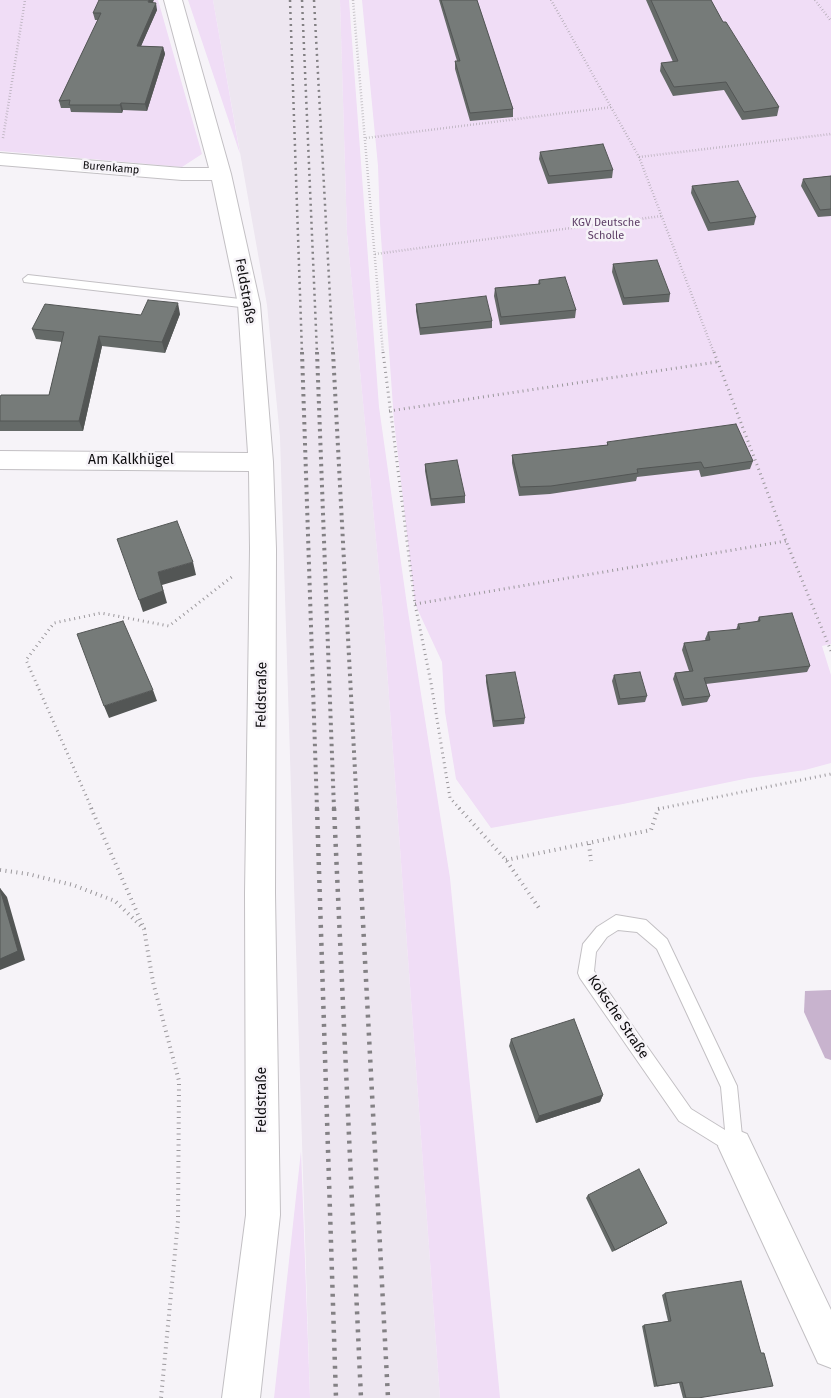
<!DOCTYPE html>
<meta charset="utf-8">
<style>
body{margin:0}
canvas{display:block;background:#f6f3f8}
</style>
<canvas width="831" height="1398"></canvas>
<script>
const ctx = document.querySelector('canvas').getContext('2d');
ctx.lineJoin = 'round';
function fill(path, color) { ctx.fillStyle = color; ctx.fill(path, 'evenodd'); }
const poly = rows => new Path2D(rows.map(r => 'M' + r).join(''));
function stroke(path, color, width, dash) { ctx.strokeStyle = color; ctx.lineWidth = width; ctx.lineCap = dash ? 'butt' : 'round'; ctx.setLineDash(dash || []); ctx.stroke(path); }
function label(font, color, halo, rows, align = 'center') {
  ctx.font = font + ' "Fira Sans",sans-serif'; ctx.lineWidth = 5; ctx.setLineDash([]); ctx.textBaseline = 'middle'; ctx.strokeStyle = halo; ctx.fillStyle = color; for (const [text, x, y, turn = 0] of rows) {
    ctx.save(); ctx.translate(x, y); ctx.rotate((+turn || 0) * Math.PI / 180); ctx.textAlign = isNaN(turn) ? turn : align; if (halo) ctx.strokeText(text, 0, 0); ctx.fillText(text, 0, 0); ctx.restore();
  }
}
fill(poly([
 [213,0,340,0,347,233,383,614,440,1398,310,1398,280,437,267,305]
]), '#ede6f0');
fill(poly([
 [0,0,158,0,202,154,182,167,0,151],
 [188,0,213,0,240,154],
 [340,0,349,0,379,407,407,605,450,878,500,1398,440,1398,383,614,347,233],
 [362,0,831,0,831,644,822,646,831,675,831,763,805,770,749,778,623,804,491,828,456,779,445,712,442,662,415,604,394,421,380,223,378,166],
 [301,1151,310,1398,274,1398]
]), '#f0ddf6');
fill(poly([
 [831,990,831,1060,825,1058,804,1012,805,991]
]), '#c8b3ce');
const service = poly([
 [28,275,249,300,254,304,249,308,24,282,23,279,28,275],
 [616,915,646,920,667,939,737,1086,743,1146,741,1152,735,1154,729,1152,679,1121,580,978,578,973,583,944,597,927,616,915],
 [618,930,637,932,657,949,721,1087,725,1130,691,1109,594,971,596,952,607,937,618,930]
]);
const minor = poly([
 [164,0,182,0,231,174,260,304,273,462,276,549,275,893,280,1215,260,1398,222,1398,246,1215,245,893,250,549,249,471,0,469,0,451,248,453,238,304,212,180,182,180,0,165,0,153,182,168,209,168,164,0],
 [735,1129,747,1134,831,1310,831,1368,818,1363,718,1146,723,1134,735,1129]
]);
stroke(service, '#c3c0c4', 2);
stroke(minor, '#c3c0c4', 2);
stroke(poly([
 [353,0,383,353],
 [551,0,639,157,714,353],
 [815,0,831,21],
 [3,138,25,0],
 [366,138,612,107],
 [639,157,831,134],
 [375,254,662,216]
]), '#9b989c', 2.5, [0.5, 2.5]);
stroke(poly([
 [383,352,415,604,431,683,450,798,460,809],
 [714,352,786,541,831,651],
 [389,411,717,362],
 [415,604,786,541],
 [92,809,26,660,54,623,101,613,169,626,233,576],
 [658,809,831,774]
]), '#9b989c', 3, [1, 4]);
stroke(poly([
 [91,808,143,926],
 [459,808,506,860,539,908],
 [589,844,591,861],
 [506,860,651,830,658,809,662,808],
 [0,870,28,874,73,885,115,901,144,929,153,982,179,1081,178,1221,161,1398]
]), '#9b989c', 4, [1, 4.5]);
fill(service, '#fff');
fill(minor, '#fff');
stroke(poly([
 [290,0,302,353],
 [302,0,317,353],
 [314,0,333,353]
]), '#838184', 2.5, [2, 4]);
stroke(poly([
 [302,352,317,809],
 [317,352,334,809],
 [333,352,357,809]
]), '#838184', 4, [2.5, 4.5]);
stroke(poly([
 [317,808,336,1398],
 [334,808,361,1398],
 [357,808,388,1398]
]), '#838184', 4.5, [3, 6]);
fill(poly([
 [439,0,477,0,513,109,513,117,470,121,455,69,455,61,457,61],
 [646,0,711,0,723,22,779,107,777,116,742,120,724,90,673,96,660,71,661,63,673,62],
 [153,3,157,10,141,46,163,47,165,54,147,111,123,110,122,113,71,112,70,108,61,108,59,101,98,20,95,20,93,13],
 [540,152,613,170,612,178,548,184,539,159],
 [831,176,831,216,818,217,801,186,803,179],
 [692,186,756,217,754,225,708,231,691,193],
 [613,264,670,294,669,302,623,305,612,272],
 [539,280,576,310,575,318,500,325,494,296,495,288,538,284],
 [416,304,492,321,492,328,420,335,416,311],
 [180,314,165,353,102,346,83,431,0,431,0,397,49,395,62,342,36,339,32,329,141,315],
 [607,442,753,461,750,469,701,477,699,470,637,477,636,481,550,494,519,496,512,463,512,455,607,445],
 [425,464,465,496,465,503,431,506,425,471],
 [759,617,810,666,807,672,706,684,710,696,707,702,682,706,673,679,675,673,689,671,682,650,684,643,706,641,705,639,708,632,736,630,738,624,757,622],
 [486,675,525,718,524,724,493,727,486,682],
 [614,675,647,696,645,702,618,705,612,681],
 [511,1039,603,1095,600,1102,536,1123,509,1046],
 [588,1195,667,1223,664,1225,612,1252,586,1198],
 [665,1293,698,1398,683,1398,679,1383,654,1387,642,1326,644,1325,668,1321,662,1295]
]), '#656a68');
fill(poly([
 [149,0,154,0,149,10,148,2],
 [156,3,157,10,138,53,137,46],
 [163,47,165,54,147,111,145,104],
 [121,103,123,110,122,113,120,105],
 [178,303,180,314,165,353,162,342],
 [99,336,102,346,83,431,79,421],
 [193,562,196,575,162,585,167,603,143,612,139,600,158,572],
 [153,690,157,701,109,718,104,706],
 [0,888,7,897,25,960,0,970],
 [603,1095,600,1102,536,1123,539,1116],
 [667,1223,664,1225,612,1252,615,1250]
]), '#535655');
const building = poly([
 [99,0,149,0,148,2,156,3,137,46,163,47,145,104,121,103,120,105,69,105,70,100,59,101,101,13,93,13,99,0],
 [441,0,477,0,513,109,470,113,455,61,460,61,441,0],
 [651,0,711,0,723,22,726,22,779,107,744,112,726,82,674,87,661,63,678,61,651,0],
 [603,144,613,170,549,176,540,152,603,144],
 [831,176,831,209,820,210,803,179,831,176],
 [738,181,756,217,710,223,692,186,738,181],
 [657,260,670,294,624,298,613,264,657,260],
 [565,277,576,310,501,317,495,288,540,284,539,280,565,277],
 [486,296,492,321,420,328,416,304,486,296],
 [148,300,178,303,162,342,99,336,79,421,0,421,0,397,1,395,49,395,64,332,32,329,45,304,141,315,148,300],
 [736,424,753,461,704,468,701,462,637,469,638,473,551,486,520,487,512,455,608,445,607,442,736,424],
 [457,460,465,496,431,499,425,464,457,460],
 [177,521,193,562,158,572,163,591,139,600,117,539,177,521],
 [792,613,810,666,704,678,710,696,684,699,675,673,693,671,684,643,710,640,708,632,740,629,738,624,760,621,759,617,792,613],
 [123,621,153,690,104,706,77,634,123,621],
 [515,672,525,718,494,721,486,675,515,672],
 [640,672,647,696,620,699,614,675,640,672],
 [0,889,18,951,0,959,0,889],
 [574,1019,603,1095,539,1116,511,1039,574,1019],
 [639,1169,667,1223,615,1250,588,1195,639,1169],
 [741,1281,761,1353,764,1353,773,1386,698,1398,686,1398,682,1382,657,1386,644,1325,671,1321,665,1293,741,1281]
]);
fill(building, '#767b79');
stroke(building, '#535655', 1);
label('11px', '#0e0d0f', '#f6f3f8', [
 ["Burenkamp",111,168,5]
]);
label('11px', '#5e3f67', '#f6f3f8', [
 ["KGV Deutsche",606,223],
 ["Scholle",606,236]
]);
label('14px', '#0e0d0f', '#f6f3f8', [
 ["Feldstraße",245,291,80],
 ["Am Kalkhügel",131,460],
 ["Feldstraße",262,695,-89],
 ["Koksche Straße",618,1017,56],
 ["Feldstraße",262,1100,-90]
]);
</script>
